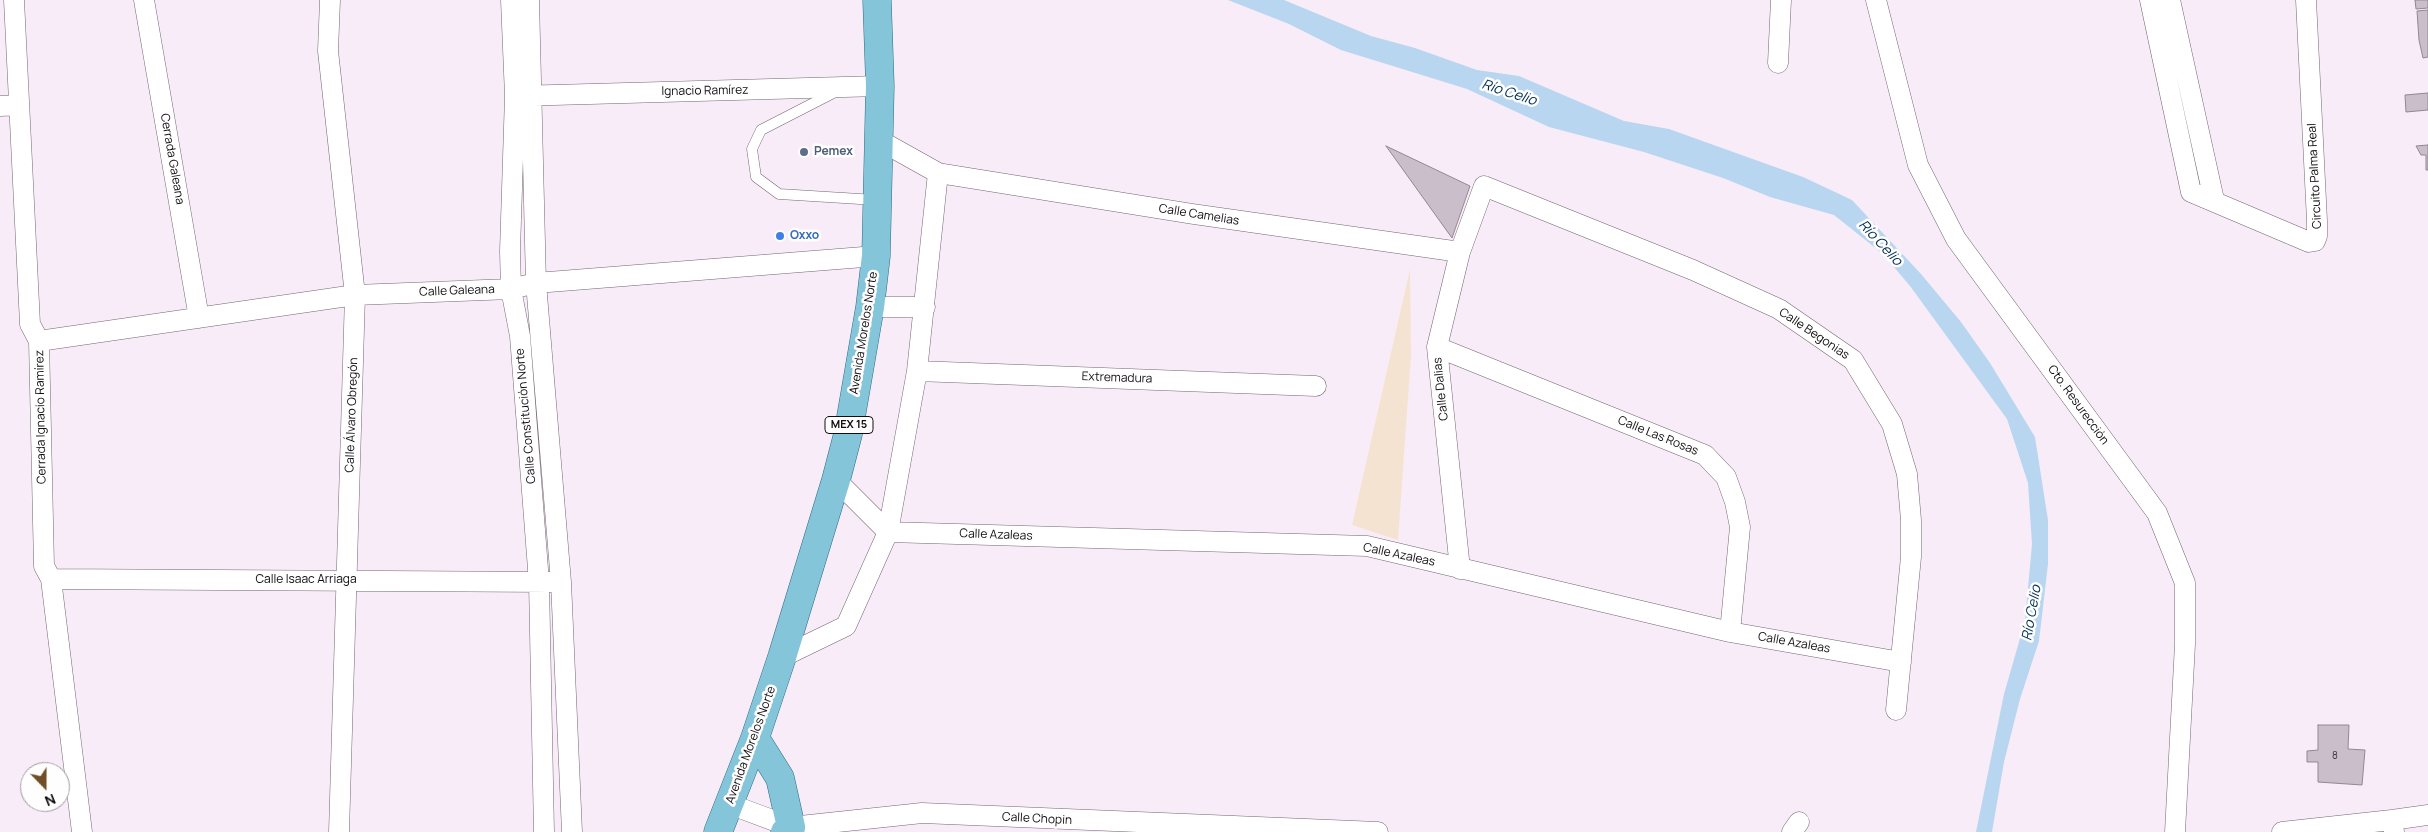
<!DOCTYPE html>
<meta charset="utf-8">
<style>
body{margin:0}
#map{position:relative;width:2428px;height:832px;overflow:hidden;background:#f8ecf8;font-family:Manrope,sans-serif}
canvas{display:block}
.north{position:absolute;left:20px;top:762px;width:50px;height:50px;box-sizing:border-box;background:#fefefe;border:1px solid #9f9d9f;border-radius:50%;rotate:158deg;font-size:14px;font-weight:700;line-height:20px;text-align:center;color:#100c10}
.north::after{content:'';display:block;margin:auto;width:18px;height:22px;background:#704e26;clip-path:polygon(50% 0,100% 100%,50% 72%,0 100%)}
</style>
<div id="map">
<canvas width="2428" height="832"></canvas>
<div class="north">N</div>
</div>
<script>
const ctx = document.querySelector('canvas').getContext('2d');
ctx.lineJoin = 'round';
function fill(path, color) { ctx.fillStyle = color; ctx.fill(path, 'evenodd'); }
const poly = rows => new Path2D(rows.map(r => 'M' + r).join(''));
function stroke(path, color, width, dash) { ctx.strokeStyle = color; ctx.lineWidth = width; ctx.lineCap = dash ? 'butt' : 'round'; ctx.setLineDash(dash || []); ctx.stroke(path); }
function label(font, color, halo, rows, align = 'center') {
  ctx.font = font + ' Manrope,sans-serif'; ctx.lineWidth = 5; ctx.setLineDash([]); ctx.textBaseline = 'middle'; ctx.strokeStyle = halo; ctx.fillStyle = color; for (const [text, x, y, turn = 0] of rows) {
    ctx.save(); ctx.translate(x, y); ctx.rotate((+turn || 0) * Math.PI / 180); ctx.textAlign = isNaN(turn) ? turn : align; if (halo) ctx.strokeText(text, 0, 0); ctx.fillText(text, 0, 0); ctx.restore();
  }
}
fill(poly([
 [1410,269,1411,355,1398,540,1352,525]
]), '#f5e3d2');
fill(poly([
 [1228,0,1284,0,1371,36,1415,48,1477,70,1519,76,1624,121,1669,129,1803,177,1852,200,1921,274,1961,322,1990,363,2035,437,2048,520,2048,564,2039,641,2020,699,2004,762,1992,832,1976,832,2004,694,2025,621,2032,544,2028,483,2007,419,1910,286,1883,254,1834,215,1770,197,1723,178,1644,152,1549,127,1467,89,1341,50,1289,24]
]), '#b9d6f0');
const building = poly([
 [2415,0,2428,0,2428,8,2416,9,2415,0],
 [2428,10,2428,57,2423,58,2419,40,2417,11,2428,10],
 [2428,93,2428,110,2406,112,2405,95,2428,93],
 [2428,145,2428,170,2426,170,2426,155,2421,155,2416,146,2428,145],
 [1386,146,1470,186,1452,238,1386,146],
 [2318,725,2349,725,2348,749,2365,750,2362,785,2318,782,2318,762,2307,762,2307,751,2318,750,2318,725]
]);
fill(building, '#cabeca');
stroke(building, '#928792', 1);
const service = poly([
 [837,91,761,130,752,149,756,177,779,194,876,200]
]);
const minor = poly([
 [14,0,30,324,39,341,44,566,51,579,82,832],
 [144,0,199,318],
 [330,0,328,51,355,295,339,832],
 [511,0,515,96,510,251,511,289,520,336,539,582,544,832],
 [529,0,536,283,561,582,572,832],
 [1876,0,1918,165,1956,239,2157,513,2185,583,2185,644,2175,832],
 [2150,0,2191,192,2309,242,2315,241,2317,236,2317,221,2306,0],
 [2170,0,2214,200],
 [1778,63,1781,0],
 [517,96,880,86],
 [0,106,19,105],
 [879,140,938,173,1193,214,1460,252],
 [870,307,925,307],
 [39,341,355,295,511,289,536,283,876,256],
 [1437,347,1705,455,1726,477,1735,502,1740,527,1730,632],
 [917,371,1316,386],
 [836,480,888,532],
 [888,532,1367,546,1730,632,1901,662],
 [1460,569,1437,347,1460,252,1484,186,1693,270,1779,309,1853,360,1892,424,1907,474,1911,520,1911,557,1896,710],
 [51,579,551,582],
 [782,657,846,626,888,532,917,371,938,173],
 [729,804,791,827,922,813,1378,832],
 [2392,820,2428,815],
 [1792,832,1799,822],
 [2282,832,2392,820,2394,832]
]);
const primary = poly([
 [755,738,780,778,791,827,785,832],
 [718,832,755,738,782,657,836,480,848,434,870,307,876,256,880,86,877,0]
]);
stroke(service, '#726771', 11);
stroke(minor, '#726771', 21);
stroke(primary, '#276c82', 29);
stroke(service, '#fff', 10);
stroke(minor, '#fff', 20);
stroke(primary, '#85c5d9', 28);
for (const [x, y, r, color] of [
 [804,152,5,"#5c6f8a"],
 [780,236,5,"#3f7fe0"]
]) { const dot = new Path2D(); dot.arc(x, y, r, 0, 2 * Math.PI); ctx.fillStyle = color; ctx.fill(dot); stroke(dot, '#fefefe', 2); }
label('10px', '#3e383e', null, [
 ["8",2335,756]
]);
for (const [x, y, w] of [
 [849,425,48]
]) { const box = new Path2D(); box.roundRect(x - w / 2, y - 8.5, w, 17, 4); ctx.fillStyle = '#fefefe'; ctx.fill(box); stroke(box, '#100c10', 1); }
label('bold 11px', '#100c10', null, [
 ["MEX 15",849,425]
]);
label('12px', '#100c10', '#fefefe', [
 ["Ignacio Ramírez",705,91,-1],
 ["Cerrada Galeana",172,159,80],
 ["Circuito Palma Real",2315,176,-93],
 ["Calle Camelias",1199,215,9],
 ["Calle Galeana",457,291,-2],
 ["Avenida Morelos Norte",864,333,-81],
 ["Calle Begonias",1814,334,34],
 ["Extremadura",1117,378,2],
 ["Calle Dalias",1441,389,-96],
 ["Cto. Resurección",2078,405,54],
 ["Calle Álvaro Obregón",352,415,-88],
 ["Calle Constitución Norte",526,416,-95],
 ["Cerrada Ignacio Ramírez",41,417,-91],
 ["Calle Las Rosas",1658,436,22],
 ["Calle Azaleas",996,535,2],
 ["Calle Azaleas",1399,555,12],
 ["Calle Isaac Arriaga",306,580],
 ["Calle Azaleas",1794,643,10],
 ["Avenida Morelos Norte",751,745,-70],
 ["Calle Chopin",1037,819,3]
]);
label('bold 12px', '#4e5e75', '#fefefe', [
 ["Pemex",814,152]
], 'left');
label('bold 12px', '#366cbe', '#fefefe', [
 ["Oxxo",790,236]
], 'left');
label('italic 14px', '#002d4f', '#fefefe', [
 ["Río Celio",1509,93,18],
 ["Río Celio",1880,243,47],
 ["Río Celio",2032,613,-80]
]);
</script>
